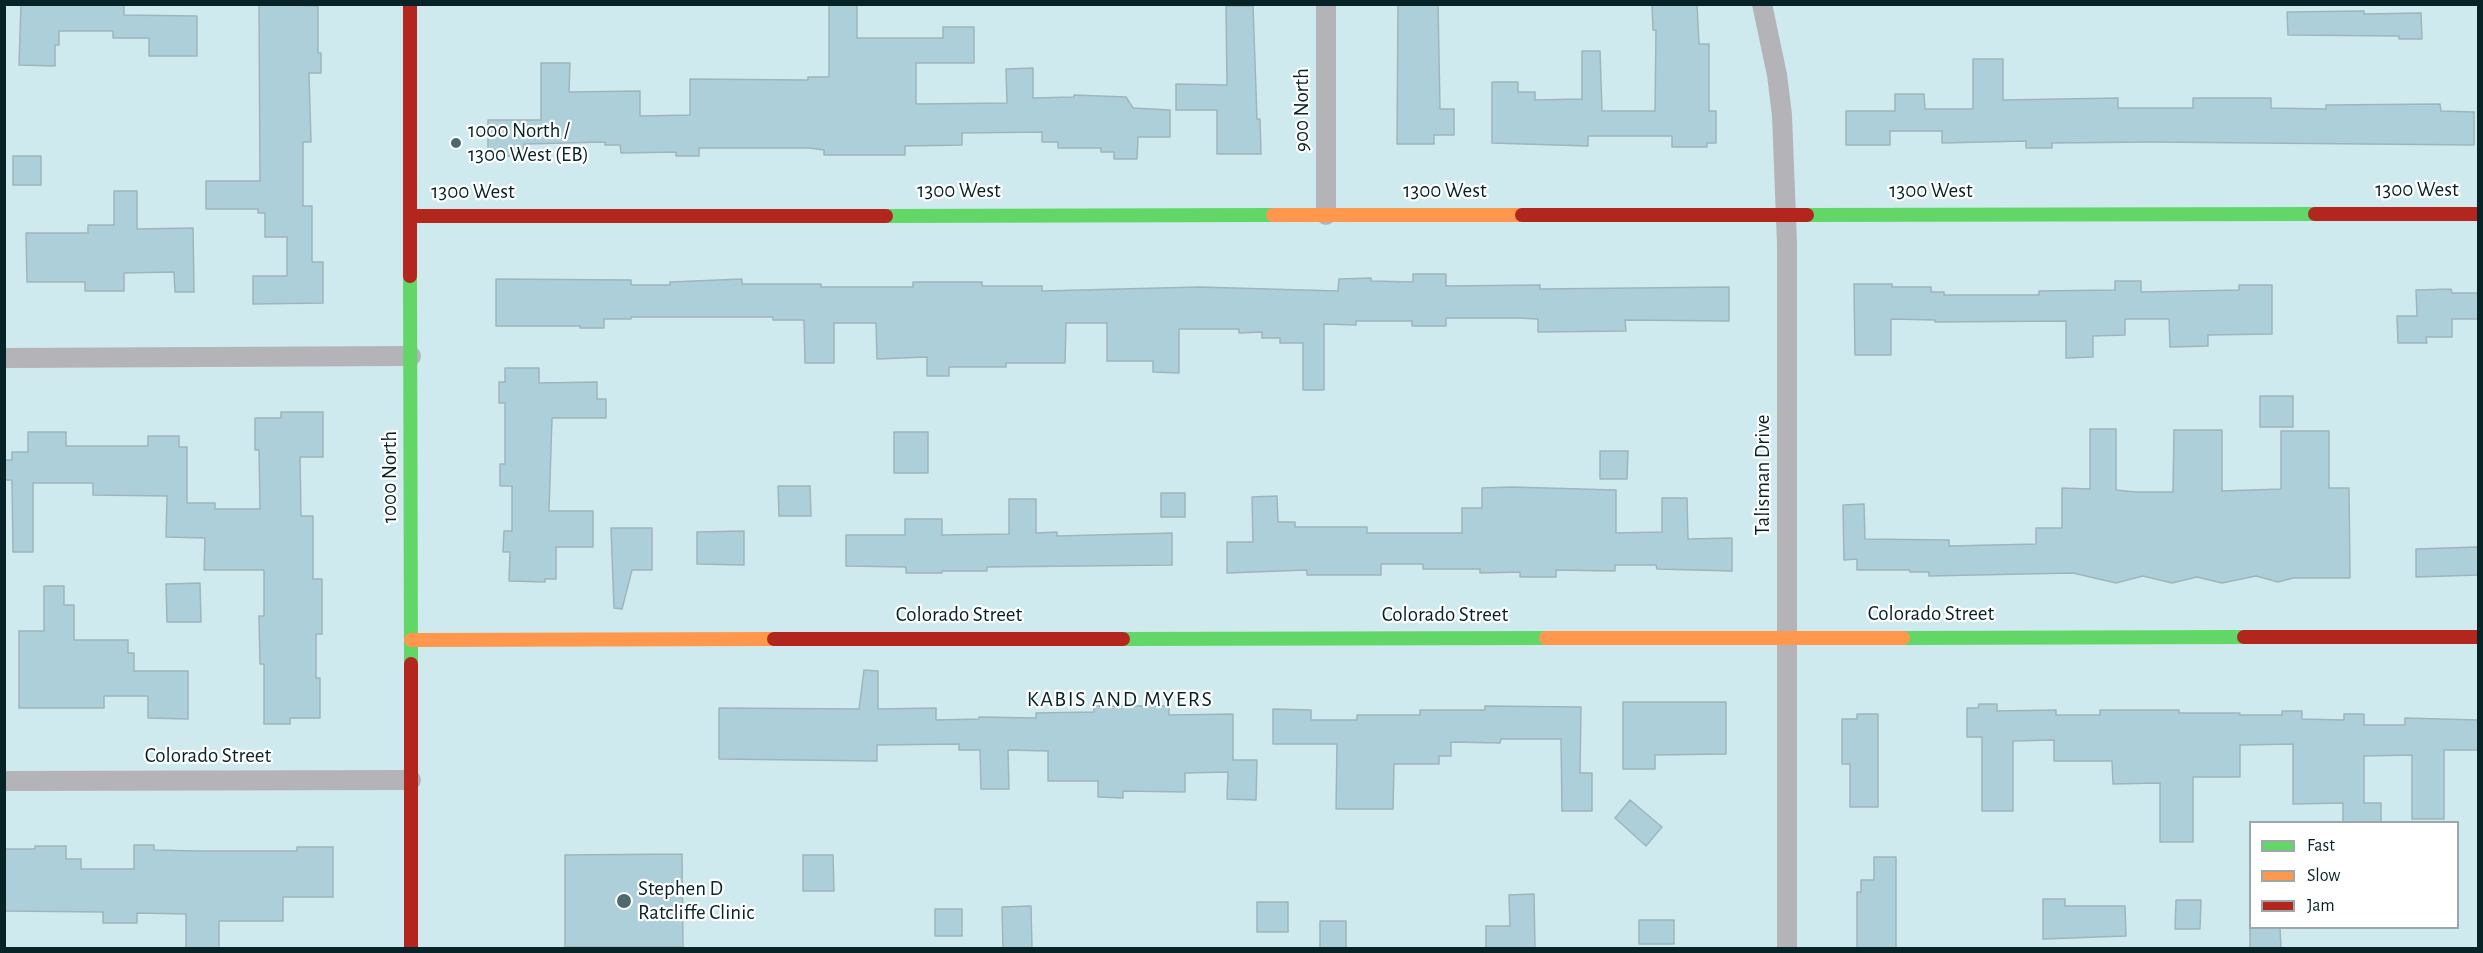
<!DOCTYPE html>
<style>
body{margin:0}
#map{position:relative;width:2483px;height:953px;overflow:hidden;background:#cfeaef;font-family:"Alegreya Sans",sans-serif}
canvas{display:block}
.frame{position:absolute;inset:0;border:6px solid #082327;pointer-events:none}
.legend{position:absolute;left:2249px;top:821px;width:210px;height:108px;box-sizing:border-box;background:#fff;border:2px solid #9ca7a9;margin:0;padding:8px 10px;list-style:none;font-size:18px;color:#082327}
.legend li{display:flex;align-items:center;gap:12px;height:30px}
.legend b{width:30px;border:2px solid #9ca7a9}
</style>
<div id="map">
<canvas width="2483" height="953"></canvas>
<div class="frame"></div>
<ul class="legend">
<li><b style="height:8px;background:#63d668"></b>Fast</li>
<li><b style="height:8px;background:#ff974d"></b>Slow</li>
<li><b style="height:8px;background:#b3261e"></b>Jam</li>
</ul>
</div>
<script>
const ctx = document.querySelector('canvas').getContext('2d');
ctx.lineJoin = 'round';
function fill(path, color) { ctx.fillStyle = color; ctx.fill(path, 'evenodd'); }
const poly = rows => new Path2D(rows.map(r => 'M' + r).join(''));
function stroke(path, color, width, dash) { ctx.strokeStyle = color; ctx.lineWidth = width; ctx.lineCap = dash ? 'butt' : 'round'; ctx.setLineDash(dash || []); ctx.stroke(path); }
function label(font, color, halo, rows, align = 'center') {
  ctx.font = font + ' "Alegreya Sans",sans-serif'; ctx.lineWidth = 4.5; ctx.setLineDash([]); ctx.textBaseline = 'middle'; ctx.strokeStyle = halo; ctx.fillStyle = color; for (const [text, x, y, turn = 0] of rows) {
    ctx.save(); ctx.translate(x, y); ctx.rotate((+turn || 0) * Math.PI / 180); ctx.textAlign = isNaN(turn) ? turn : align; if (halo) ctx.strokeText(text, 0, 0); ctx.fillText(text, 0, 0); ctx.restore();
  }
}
const building = poly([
 [21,4,124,4,124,15,197,16,197,56,149,56,149,38,113,38,113,31,59,31,59,45,55,45,55,66,19,65,21,4],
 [259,4,318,6,318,53,321,53,321,73,309,73,311,142,303,142,303,206,312,206,312,262,323,262,323,303,253,304,253,276,287,276,287,237,265,237,265,213,258,213,258,209,206,209,206,181,260,181,259,4],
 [829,4,857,4,857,38,943,38,943,27,974,27,974,63,916,63,916,104,1007,103,1006,69,1033,68,1033,98,1074,97,1074,95,1126,97,1133,108,1170,110,1170,137,1138,137,1137,159,1114,159,1114,152,1101,152,1101,148,1058,148,1058,142,1042,142,1042,132,962,133,962,145,905,146,905,155,824,155,824,150,809,148,699,148,699,156,676,156,676,152,621,153,620,145,605,145,605,142,524,144,524,156,503,156,503,150,488,150,488,120,541,120,541,63,570,63,569,92,640,91,640,116,690,115,690,79,808,80,808,77,829,77,829,4],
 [1398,4,1438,4,1440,109,1454,109,1454,135,1434,135,1434,144,1397,144,1398,4],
 [1652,4,1697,4,1699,44,1709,44,1709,111,1716,111,1716,143,1707,143,1707,147,1672,147,1672,136,1588,136,1588,146,1492,143,1492,82,1518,82,1518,92,1535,92,1535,100,1582,99,1582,51,1600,51,1602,111,1655,111,1656,30,1653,30,1652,4],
 [1226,6,1253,6,1257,119,1260,119,1261,154,1217,154,1217,110,1176,110,1176,84,1227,85,1226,6],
 [2364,11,2364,14,2421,13,2422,39,2399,39,2399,36,2288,35,2287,12,2364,11],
 [1973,59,2003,59,2003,100,2118,98,2118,108,2193,108,2193,98,2271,98,2271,108,2326,109,2326,105,2440,104,2441,111,2474,112,2474,145,2151,142,2052,143,2052,148,2026,148,2026,141,1942,143,1942,131,1890,131,1890,145,1846,145,1846,111,1895,111,1895,94,1924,94,1925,109,1973,109,1973,59],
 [13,156,41,156,41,185,13,185,13,156],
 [114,191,137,191,137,229,193,228,194,292,175,292,174,272,124,273,124,291,85,291,85,282,27,282,26,233,88,233,88,225,114,225,114,191],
 [1413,274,1446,274,1446,286,1540,285,1540,289,1729,287,1729,321,1625,320,1626,331,1538,332,1538,319,1517,318,1446,318,1446,326,1412,326,1412,321,1356,321,1356,325,1324,324,1324,390,1303,390,1303,343,1280,343,1280,338,1262,338,1262,332,1239,333,1239,329,1179,329,1179,373,1153,372,1153,361,1107,361,1107,323,1066,323,1065,363,1006,363,1006,367,949,367,949,376,927,376,927,357,877,359,876,323,834,323,834,363,805,363,804,320,773,320,773,317,631,317,631,319,604,319,604,328,580,328,580,326,496,326,496,279,631,280,631,285,670,285,670,282,742,279,742,284,821,284,821,287,913,287,913,282,982,282,982,286,1042,286,1042,291,1199,287,1338,291,1339,279,1371,278,1371,281,1413,282,1413,274],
 [2115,281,2141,281,2141,292,2239,290,2239,285,2272,285,2272,334,2208,335,2208,346,2170,347,2169,319,2125,319,2125,335,2093,336,2093,357,2066,358,2066,321,1935,322,1935,320,1891,319,1891,355,1855,355,1854,284,1892,284,1892,287,1931,287,1931,292,1944,292,1944,295,2039,295,2039,291,2115,290,2115,281],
 [2451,289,2452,293,2478,293,2478,319,2452,319,2452,337,2426,337,2427,343,2398,343,2397,316,2417,316,2416,290,2451,289],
 [505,368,539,368,539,383,597,382,597,399,606,399,606,418,552,418,549,511,593,511,593,547,556,547,556,579,545,579,545,582,509,581,510,552,503,552,504,531,512,531,512,486,500,486,500,464,505,464,505,403,499,403,499,382,505,382,505,368],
 [2260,396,2293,396,2293,427,2260,427,2260,396],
 [281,412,323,412,323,457,300,457,301,516,313,516,313,579,322,579,322,634,316,634,316,678,320,678,320,718,290,718,290,724,264,724,264,664,260,664,259,616,264,616,264,570,204,570,205,538,166,537,167,496,93,495,93,483,33,483,33,552,13,552,12,480,4,480,4,460,12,460,12,452,28,452,28,432,66,432,66,446,148,446,148,436,179,436,179,447,187,447,187,503,215,503,215,509,260,509,259,450,255,450,255,418,281,418,281,412],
 [2090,429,2116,429,2116,490,2135,492,2173,492,2174,430,2222,430,2222,491,2281,489,2281,431,2329,431,2329,488,2349,488,2350,578,2293,578,2278,582,2256,576,2222,583,2197,577,2172,583,2143,576,2116,583,2073,573,1929,576,1929,572,1910,572,1910,570,1857,570,1857,559,1844,560,1843,505,1864,504,1865,539,1949,540,1949,546,2036,544,2036,528,2062,528,2062,488,2090,489,2090,429],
 [894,432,928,432,928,473,894,473,894,432],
 [1600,451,1628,451,1627,479,1600,479,1600,451],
 [778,486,810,486,811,516,779,516,778,486],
 [1511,487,1616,490,1616,533,1662,532,1662,498,1687,498,1688,539,1732,538,1732,571,1657,569,1656,565,1615,565,1615,571,1556,570,1556,577,1520,577,1520,572,1480,573,1480,569,1423,569,1423,564,1381,564,1381,575,1307,575,1307,570,1227,573,1227,542,1253,542,1252,497,1277,496,1278,522,1295,522,1295,527,1367,527,1367,533,1462,533,1462,508,1482,508,1482,488,1511,487],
 [1161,493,1185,493,1185,517,1161,517,1161,493],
 [1009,499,1036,499,1036,533,1057,532,1057,536,1172,533,1172,565,987,567,987,571,942,571,942,573,906,573,906,567,846,566,846,535,905,535,905,519,942,519,942,535,1009,534,1009,499],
 [611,528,652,528,652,570,632,570,622,609,614,608,611,528],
 [744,531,744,565,697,564,697,532,744,531],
 [2478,547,2478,575,2416,577,2416,549,2478,547],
 [200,583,201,622,167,622,166,584,200,583],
 [44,586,64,586,64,605,74,605,74,640,128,640,128,653,134,653,134,671,188,671,188,719,148,718,148,696,104,696,104,708,19,708,19,631,44,631,44,586],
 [864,670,878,671,878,709,936,708,936,720,979,719,979,717,1036,718,1036,713,1094,712,1094,706,1169,706,1169,715,1233,714,1233,760,1257,760,1256,800,1227,799,1228,772,1185,773,1185,792,1123,791,1123,798,1098,797,1098,781,1048,781,1048,751,1008,750,1009,789,981,789,980,750,959,750,959,744,877,745,877,761,719,759,719,708,859,709,864,670],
 [1623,702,1726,702,1726,754,1655,755,1655,769,1623,769,1623,702],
 [1979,704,1997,704,1997,711,2056,710,2056,715,2100,715,2100,710,2179,710,2179,713,2240,713,2240,715,2282,715,2282,711,2302,711,2302,719,2344,720,2344,714,2364,714,2364,725,2405,725,2405,718,2478,720,2478,750,2444,750,2444,819,2412,819,2412,755,2364,756,2364,803,2381,803,2381,822,2343,822,2343,803,2293,804,2293,744,2240,745,2240,777,2193,777,2193,842,2160,842,2160,783,2113,784,2112,761,2054,761,2054,740,2013,741,2013,811,1982,811,1982,737,1967,737,1967,708,1978,708,1979,704],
 [1485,706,1581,707,1580,773,1592,773,1592,811,1562,811,1561,739,1501,739,1500,743,1451,742,1451,756,1439,756,1439,764,1394,764,1393,809,1336,809,1337,744,1273,744,1273,709,1311,710,1311,720,1357,720,1357,715,1420,715,1420,710,1485,710,1485,706],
 [1857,714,1878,714,1878,807,1850,807,1850,764,1842,764,1842,719,1857,719,1857,714],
 [1630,800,1662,827,1646,846,1615,818,1630,800],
 [134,845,154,845,154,850,199,851,297,851,297,847,333,847,333,897,283,897,283,921,219,921,219,948,186,948,186,914,137,913,137,923,103,923,103,912,4,911,4,849,35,849,35,846,66,846,66,859,81,859,81,869,134,869,134,845],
 [682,854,683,947,565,947,565,855,682,854],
 [803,855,833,855,834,891,803,891,803,855],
 [1874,857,1896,857,1896,948,1857,948,1857,892,1861,892,1861,880,1874,880,1874,857],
 [1534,894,1535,948,1486,948,1486,926,1510,926,1509,895,1534,894],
 [2043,899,2065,899,2065,906,2125,906,2126,936,2043,939,2043,899],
 [2176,900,2201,900,2200,929,2175,929,2176,900],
 [1257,902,1288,902,1288,932,1257,932,1257,902],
 [1031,906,1032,948,1003,948,1002,907,1031,906],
 [935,909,962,909,962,936,935,936,935,909],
 [1639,920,1674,920,1674,944,1639,944,1639,920],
 [1320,921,1346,921,1346,948,1320,948,1320,921],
 [2250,927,2280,927,2281,948,2250,948,2250,927]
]);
fill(building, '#adcfda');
stroke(building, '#9fb5bc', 1.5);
stroke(poly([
 [1326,4,1326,215],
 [1762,4,1777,75,1782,115,1787,244,1787,948],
 [4,358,411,356],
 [4,781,411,780]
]), '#b3b3b8', 20);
stroke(poly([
 [1807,215,2315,214],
 [886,216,1273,215],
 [410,276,411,664],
 [1903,638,2244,637],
 [1123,639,1546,638]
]), '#63d668', 14);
stroke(poly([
 [1273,215,1522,215],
 [1546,638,1903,638],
 [411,640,774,639]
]), '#ff974d', 14);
stroke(poly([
 [410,4,410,276],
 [2315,214,2478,214],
 [1522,215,1807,215],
 [411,216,886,216],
 [2244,637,2478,637],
 [774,639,1123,639],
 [411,664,411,948]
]), '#b3261e', 14);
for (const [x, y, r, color] of [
 [456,143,6,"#4e696d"],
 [624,901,8,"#4e696d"]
]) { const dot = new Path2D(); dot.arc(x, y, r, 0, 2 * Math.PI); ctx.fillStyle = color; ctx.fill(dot); stroke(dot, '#fff', 2); }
label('21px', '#082327', '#fff', [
 ["900 North",1302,110,-90],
 ["1300 West",2417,190],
 ["1300 West",959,191],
 ["1300 West",1445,191],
 ["1300 West",1931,191],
 ["1300 West",473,192],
 ["Talisman Drive",1763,475,-90],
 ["1000 North",390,477,-90],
 ["Colorado Street",1931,614],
 ["Colorado Street",959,615],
 ["Colorado Street",1445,615],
 ["Colorado Street",208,756]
]);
label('21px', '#082327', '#fff', [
 ["1000 North /",468,131],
 ["1300 West (EB)",468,155],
 ["Stephen D",638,889],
 ["Ratcliffe Clinic",638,913]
], 'left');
ctx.letterSpacing = '1.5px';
label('22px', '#082327', '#fff', [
 ["KABIS AND MYERS",1120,699]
]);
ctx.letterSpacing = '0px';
</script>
